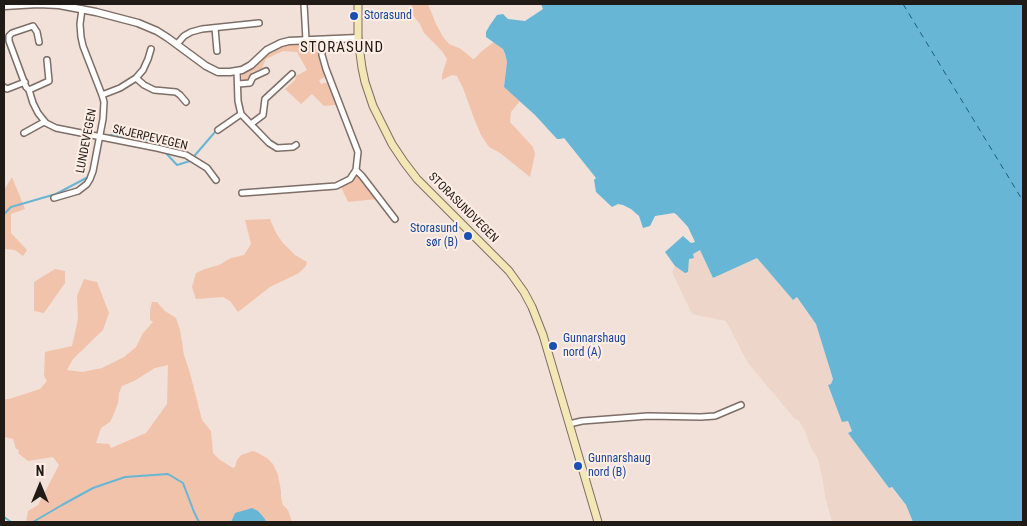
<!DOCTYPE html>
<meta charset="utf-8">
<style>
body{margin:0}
#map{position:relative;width:1027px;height:526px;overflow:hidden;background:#f1e1d8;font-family:"Roboto Condensed",sans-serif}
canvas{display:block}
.frame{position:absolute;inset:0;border:5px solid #211b18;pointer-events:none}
.north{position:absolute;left:15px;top:461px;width:50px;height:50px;-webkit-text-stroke:4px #ffeee5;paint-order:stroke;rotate:0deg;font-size:14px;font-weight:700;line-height:20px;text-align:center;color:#211b18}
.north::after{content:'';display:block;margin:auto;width:18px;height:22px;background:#211b18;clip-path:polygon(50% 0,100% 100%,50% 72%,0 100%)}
</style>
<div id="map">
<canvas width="1027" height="526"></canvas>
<div class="frame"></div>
<div class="north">N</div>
</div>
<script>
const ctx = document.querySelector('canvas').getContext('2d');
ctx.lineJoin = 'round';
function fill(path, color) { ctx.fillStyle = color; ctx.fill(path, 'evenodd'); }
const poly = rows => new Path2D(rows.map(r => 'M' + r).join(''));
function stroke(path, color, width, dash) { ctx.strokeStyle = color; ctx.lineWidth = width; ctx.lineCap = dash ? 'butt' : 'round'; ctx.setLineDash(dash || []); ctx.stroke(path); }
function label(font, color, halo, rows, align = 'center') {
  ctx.font = font + ' "Roboto Condensed",sans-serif'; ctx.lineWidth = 4; ctx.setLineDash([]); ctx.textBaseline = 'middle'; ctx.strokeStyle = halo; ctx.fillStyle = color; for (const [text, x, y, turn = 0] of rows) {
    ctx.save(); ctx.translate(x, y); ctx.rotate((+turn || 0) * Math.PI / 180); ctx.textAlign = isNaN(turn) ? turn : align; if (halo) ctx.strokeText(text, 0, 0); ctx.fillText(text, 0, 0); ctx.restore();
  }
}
fill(poly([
 [700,250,713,278,757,258,793,299,797,297,816,323,833,379,831,384,828,386,842,422,848,420,852,431,848,433,889,488,891,487,906,506,913,522,832,522,825,496,823,481,818,459,811,448,805,431,799,421,794,418,748,363,726,321,692,314,672,272,675,266,685,273,688,270,689,259,694,257,692,254]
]), '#edd5c9');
fill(poly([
 [412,4,428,4,436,24,443,37,449,44,461,49,473,59,474,59,482,51,494,42,503,49,507,62,504,87,520,101,511,112,510,122,533,147,535,154,530,177,500,153,489,147,481,135,475,121,463,88,457,76,452,75,442,80,442,75,447,59,442,51,424,33,420,24,412,14],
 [313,43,319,45,325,77,319,80,321,84,328,82,338,105,324,106,312,94,301,104,285,89,295,80,296,76,307,70,297,52,283,51,266,59,262,68,252,72,247,81,242,80,242,74,280,46],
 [358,176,361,177,377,199,348,202,341,187,346,185,355,177],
 [12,177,25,209,11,214,11,233,27,250,23,256,15,250,4,249,4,190],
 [270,219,276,233,283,243,295,255,307,262,306,266,299,273,270,287,238,312,230,301,223,297,196,299,192,287,196,273,205,269,219,265,231,258,244,255,251,244,245,220],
 [55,269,65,271,65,283,44,313,34,311,34,282],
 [84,279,97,282,109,313,103,330,73,359,67,370,82,372,102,368,124,357,136,347,143,333,153,322,150,320,150,310,152,302,157,302,165,311,176,318,180,330,184,355,190,373,202,420,211,431,213,453,220,460,233,468,235,467,237,460,241,455,253,451,258,453,267,458,273,464,278,475,281,491,281,498,283,505,288,510,292,522,266,522,264,519,235,513,231,522,26,522,28,511,38,505,59,465,53,457,28,461,18,453,19,450,16,449,13,439,4,437,4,399,9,399,40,389,47,381,44,376,45,352,72,346,78,319,77,296],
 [168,365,167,404,146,433,111,448,109,444,96,443,101,428,110,422,113,416,118,403,119,393,122,386,134,381,155,368]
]), '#f2c3ab');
fill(poly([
 [541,4,1023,4,1023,522,913,522,906,505,892,487,889,488,848,433,852,431,848,421,842,422,828,385,831,384,833,379,816,324,797,297,793,300,757,258,713,278,700,250,693,254,694,258,689,259,688,272,685,273,675,266,665,252,683,236,691,243,695,242,688,227,677,215,674,213,655,216,650,226,643,228,639,216,631,209,623,205,618,204,612,207,596,192,594,180,596,178,564,138,560,139,557,139,535,115,504,87,507,62,505,54,503,49,486,37,486,32,490,25,497,15,503,14,508,19,525,21,543,9],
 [252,508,258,511,265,519,266,522,231,522,235,513]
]), '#67b6d5');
stroke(poly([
 [109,136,114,134,125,139],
 [139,142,151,138,160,146],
 [165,152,177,165,190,161,215,132],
 [4,214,11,207,56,194,90,176],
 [4,517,11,522],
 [33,522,62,505,93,488,125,477,168,474,183,483,194,512,199,522]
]), '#67b6d5', 2);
stroke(poly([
 [903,4,1023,201]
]), '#1f5d74', 1, [6, 5]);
const minor = poly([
 [304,4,306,40],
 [215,28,217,51],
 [39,42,37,32,33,26,12,33,9,36,9,41,26,87,29,90,33,103,38,113,46,123,56,128,157,148,186,155,207,168,216,180],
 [177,44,184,36,191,32,202,29,259,23],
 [237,71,238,101,241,114,269,143,277,148,293,147,296,145],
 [136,78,144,85,154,90,176,92,180,95,186,102],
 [238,84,250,83,253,77,266,71],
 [4,87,7,89,25,82],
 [29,90,49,81,47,60],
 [102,95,120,88,136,78,143,70,148,59,151,49],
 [251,124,263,115,265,99,292,74],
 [218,130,241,114],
 [24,133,44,122],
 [356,170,362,176,395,219],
 [242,193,336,186,350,179,356,170,358,152,326,69,322,55,321,40],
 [54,198,78,191,87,184,90,179,93,171,103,119,104,102,102,95,83,46,81,37,80,24,82,9],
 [569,424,582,421,648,416,701,417,715,416,741,405]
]);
const tertiary = poly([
 [4,6,38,4,59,5,96,12,138,23,157,31,168,38,206,66,218,72,230,72,242,70,251,65,267,50,281,43,289,41,358,38]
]);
const secondary = poly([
 [358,4,358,38,362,68,365,82,373,106,392,144,404,162,417,179,509,271,524,292,532,307,543,335,598,522]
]);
stroke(minor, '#7d6e67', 8);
stroke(tertiary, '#7d6e67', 9);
stroke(secondary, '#7d6e67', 9);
stroke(minor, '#fff', 5);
stroke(tertiary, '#fff', 6);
stroke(secondary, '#f2e7b5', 7);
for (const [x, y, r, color] of [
 [354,16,5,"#1a4fb4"],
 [468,236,5,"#1a4fb4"],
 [553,346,5,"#1a4fb4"],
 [578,466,5,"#1a4fb4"]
]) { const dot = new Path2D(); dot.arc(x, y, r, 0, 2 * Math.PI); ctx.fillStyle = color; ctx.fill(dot); stroke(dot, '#ffeee5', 2); }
label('12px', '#164399', '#ffeee5', [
 ["Storasund",364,16],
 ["Storasund",458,229,"right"],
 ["sør (B)",458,243,"right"],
 ["Gunnarshaug",563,339],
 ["nord (A)",563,353],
 ["Gunnarshaug",588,459],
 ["nord (B)",588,473]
], 'left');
label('12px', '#211b18', '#ffeee5', [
 ["SKJERPEVEGEN",150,138,13],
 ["LUNDEVEGEN",87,141,-79],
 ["STORASUNDVEGEN",463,208,45]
]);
ctx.letterSpacing = '1px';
label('15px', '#211b18', '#ffeee5', [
 ["STORASUND",342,48]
]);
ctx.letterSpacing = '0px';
</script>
